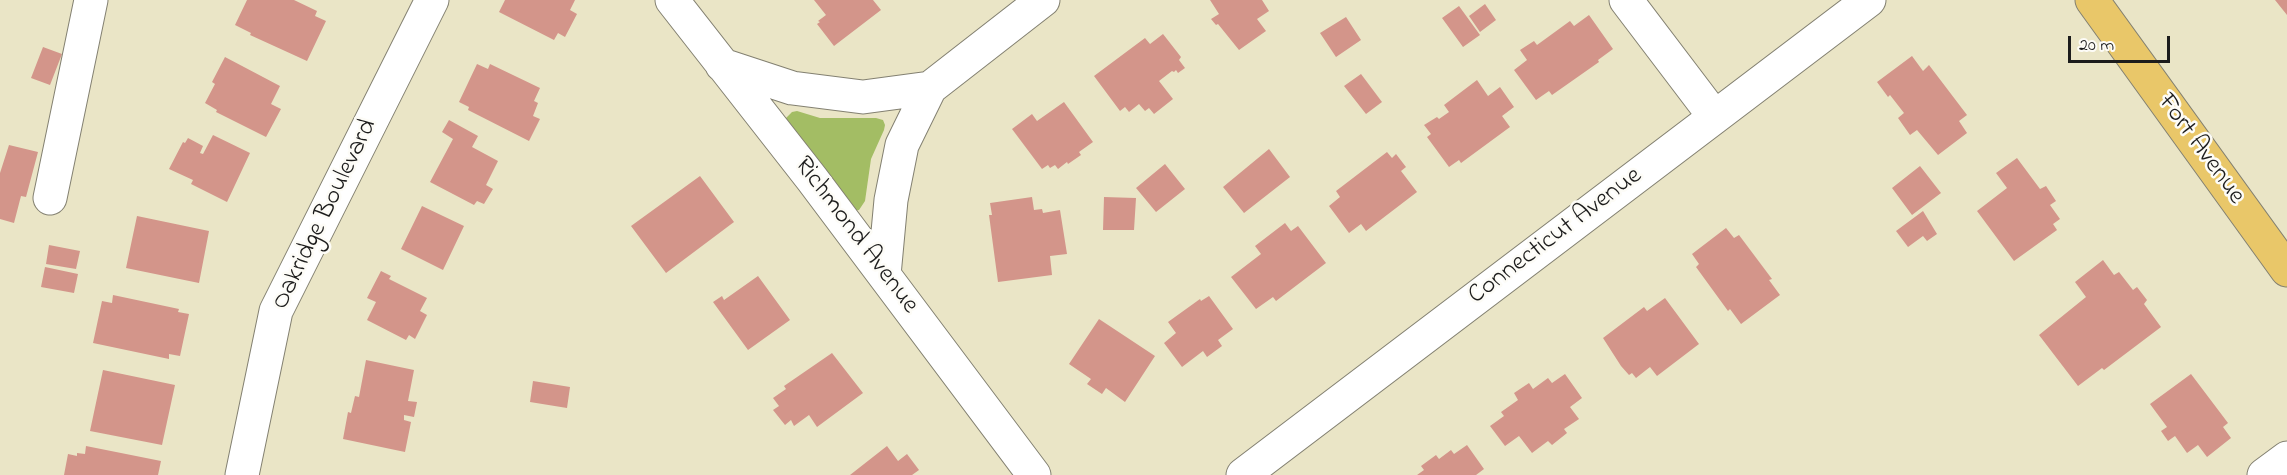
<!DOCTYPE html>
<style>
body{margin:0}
#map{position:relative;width:2287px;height:475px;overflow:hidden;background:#eae5c6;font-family:"Indie Flower",sans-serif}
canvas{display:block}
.scale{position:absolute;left:2068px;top:36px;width:102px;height:27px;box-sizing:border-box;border:3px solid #1c1c1c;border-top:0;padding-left:8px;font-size:18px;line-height:21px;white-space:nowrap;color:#1c1c1c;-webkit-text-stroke:4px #fdfcf7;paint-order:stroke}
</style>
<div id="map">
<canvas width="2287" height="475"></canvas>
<div class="scale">20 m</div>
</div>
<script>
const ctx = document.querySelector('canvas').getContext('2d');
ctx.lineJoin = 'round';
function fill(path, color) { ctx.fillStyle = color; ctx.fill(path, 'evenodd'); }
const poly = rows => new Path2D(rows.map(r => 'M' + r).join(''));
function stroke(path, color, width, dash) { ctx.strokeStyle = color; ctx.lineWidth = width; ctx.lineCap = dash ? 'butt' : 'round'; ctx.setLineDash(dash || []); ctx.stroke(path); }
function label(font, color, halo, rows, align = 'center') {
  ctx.font = font + ' "Indie Flower",sans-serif'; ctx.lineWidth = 5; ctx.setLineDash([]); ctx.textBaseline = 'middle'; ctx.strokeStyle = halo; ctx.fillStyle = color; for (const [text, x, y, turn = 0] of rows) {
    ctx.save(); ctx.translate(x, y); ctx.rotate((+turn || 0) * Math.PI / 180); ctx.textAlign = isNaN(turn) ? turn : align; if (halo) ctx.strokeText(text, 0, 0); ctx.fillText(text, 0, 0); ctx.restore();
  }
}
fill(poly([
 [797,111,820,118,876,118,883,120,885,125,884,130,871,159,865,201,859,210,853,211,785,119,792,112]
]), '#a3bd64');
fill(poly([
 [247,0,294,0,317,11,315,16,326,21,307,61,250,35,251,33,235,25],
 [505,0,575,0,570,10,577,14,565,37,558,33,554,40,499,12],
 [814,0,873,0,881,10,834,46,817,24,820,22,818,21,826,15],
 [1210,0,1262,0,1269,11,1257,19,1266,31,1239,50,1218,24,1216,25,1211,19,1219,14],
 [2275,0,2287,0,2287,15],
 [1485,4,1496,20,1480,32,1469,16],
 [1459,6,1480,35,1463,47,1442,18],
 [1589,15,1613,49,1598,60,1599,62,1552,95,1549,91,1536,100,1514,70,1527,60,1520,50,1534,41,1537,45,1570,21,1574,26],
 [1346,17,1361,40,1336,57,1320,33],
 [1163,34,1181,57,1179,60,1185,68,1178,73,1176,70,1174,72,1172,71,1159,81,1173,99,1154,114,1149,108,1145,111,1139,104,1129,112,1125,107,1120,111,1094,76,1145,38,1150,44],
 [43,47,62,54,50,85,31,78],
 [1912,56,1923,71,1929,65,1967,115,1959,121,1967,133,1938,155,1917,130,1910,135,1898,118,1904,113,1890,95,1888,97,1877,82],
 [225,57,280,86,271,104,281,109,266,137,216,112,217,110,205,103,215,84,212,82],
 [477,64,488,69,490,64,540,88,534,101,538,103,533,116,540,119,529,141,468,110,469,107,459,102],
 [1361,74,1382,102,1366,114,1344,86],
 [1477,80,1488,96,1500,87,1514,107,1502,116,1510,127,1461,163,1459,160,1449,167,1427,137,1431,134,1424,125,1437,117,1439,119,1449,112,1444,105],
 [1064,102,1093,142,1079,152,1081,155,1068,164,1067,162,1058,169,1055,165,1050,168,1048,165,1042,169,1012,129,1032,114,1037,121],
 [449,120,478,136,472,147,498,161,486,185,493,189,484,204,477,201,474,205,430,182,453,139,442,132],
 [213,135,250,153,227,202,191,184,193,180,169,169,183,142,185,143,188,138,203,146,200,153,203,154],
 [9,145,38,152,26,197,21,196,14,223,0,219,0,173],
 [1269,149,1290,177,1244,213,1223,187],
 [1387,152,1392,158,1396,154,1406,167,1401,171,1417,192,1366,231,1361,224,1349,233,1329,206,1340,197,1336,191],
 [2017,158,2040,189,2046,186,2056,201,2050,205,2060,219,2053,224,2057,230,2014,261,1977,211,2007,188,1996,173],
 [1165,164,1185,189,1156,212,1136,188],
 [1920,166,1941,193,1912,215,1892,188],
 [700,176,734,222,666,273,631,226],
 [1032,197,1034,210,1042,209,1043,213,1060,210,1067,254,1050,256,1052,275,998,282,989,215,992,215,990,203],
 [1104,197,1136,198,1134,230,1103,230],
 [422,206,464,226,443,270,401,249],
 [1923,211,1937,234,1927,241,1923,236,1908,247,1896,231],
 [137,216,209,231,199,283,126,268],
 [1285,223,1291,231,1298,226,1326,263,1276,301,1273,297,1256,309,1231,277,1261,254,1255,246],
 [1726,228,1734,238,1739,235,1772,279,1769,280,1780,295,1741,324,1730,309,1728,311,1696,267,1699,264,1692,254],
 [49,245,80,251,76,269,46,264],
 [2103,260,2114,275,2119,272,2133,290,2137,287,2147,300,2144,304,2161,327,2104,370,2102,368,2078,386,2039,335,2086,297,2075,282],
 [45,267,78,274,74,293,41,287],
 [381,271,391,276,389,279,427,298,420,311,427,315,415,339,409,335,406,340,367,320,376,302,367,298],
 [758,276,790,320,748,350,713,302,722,296,724,300],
 [113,295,179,309,178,312,189,314,180,356,169,354,169,359,93,343,102,301,112,303],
 [1209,296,1233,329,1218,340,1222,346,1207,357,1203,351,1182,367,1164,343,1176,333,1168,322,1200,299,1201,301],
 [1665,298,1699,344,1657,376,1650,367,1636,378,1632,373,1629,375,1621,366,1603,338,1644,307,1647,311],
 [1099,319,1155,356,1125,402,1106,388,1102,394,1087,384,1091,379,1069,364],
 [832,353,863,393,817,427,809,415,794,426,791,420,785,425,773,410,779,406,773,398,786,389,784,386],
 [366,360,414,370,408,401,417,402,414,417,404,415,404,420,411,422,405,452,343,439,348,412,351,413,355,396,359,397],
 [103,370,175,385,162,445,90,431],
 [1565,374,1582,398,1570,407,1579,419,1564,429,1567,433,1552,445,1548,441,1532,453,1519,436,1505,446,1490,426,1504,416,1501,412,1518,400,1514,393,1529,383,1533,389,1548,378,1552,383],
 [2191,374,2228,423,2223,427,2231,438,2207,457,2198,445,2187,453,2175,436,2168,441,2161,431,2167,427,2150,404],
 [533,381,570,387,567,408,530,402],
 [1467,445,1484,469,1476,475,1417,475,1424,470,1421,466,1436,455,1439,459,1451,450,1454,454],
 [86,446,161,461,158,475,64,475,68,454,77,456,77,453,85,454],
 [887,446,898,461,907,454,919,470,912,475,850,475]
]), '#d3958a');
const minor = poly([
 [672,0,812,179,1034,475],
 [1626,0,1714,116],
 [722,65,792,88,863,97,930,88],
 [50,198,91,0],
 [884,275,891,200,902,145,930,88,1043,0],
 [242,475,276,311,432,0],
 [1243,475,1869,0],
 [2264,475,2287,458]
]);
const major = poly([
 [2092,0,2287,270]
]);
stroke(minor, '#838071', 35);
stroke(major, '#838071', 35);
stroke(minor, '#fff', 33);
stroke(major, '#e9c769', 33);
label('26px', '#1c1c1c', '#fdfcf7', [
 ["Fort Avenue",2200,150,54],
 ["Oakridge Boulevard",326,215,-64],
 ["Richmond Avenue",855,236,53],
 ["Connecticut Avenue",1556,237,-37]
]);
</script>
